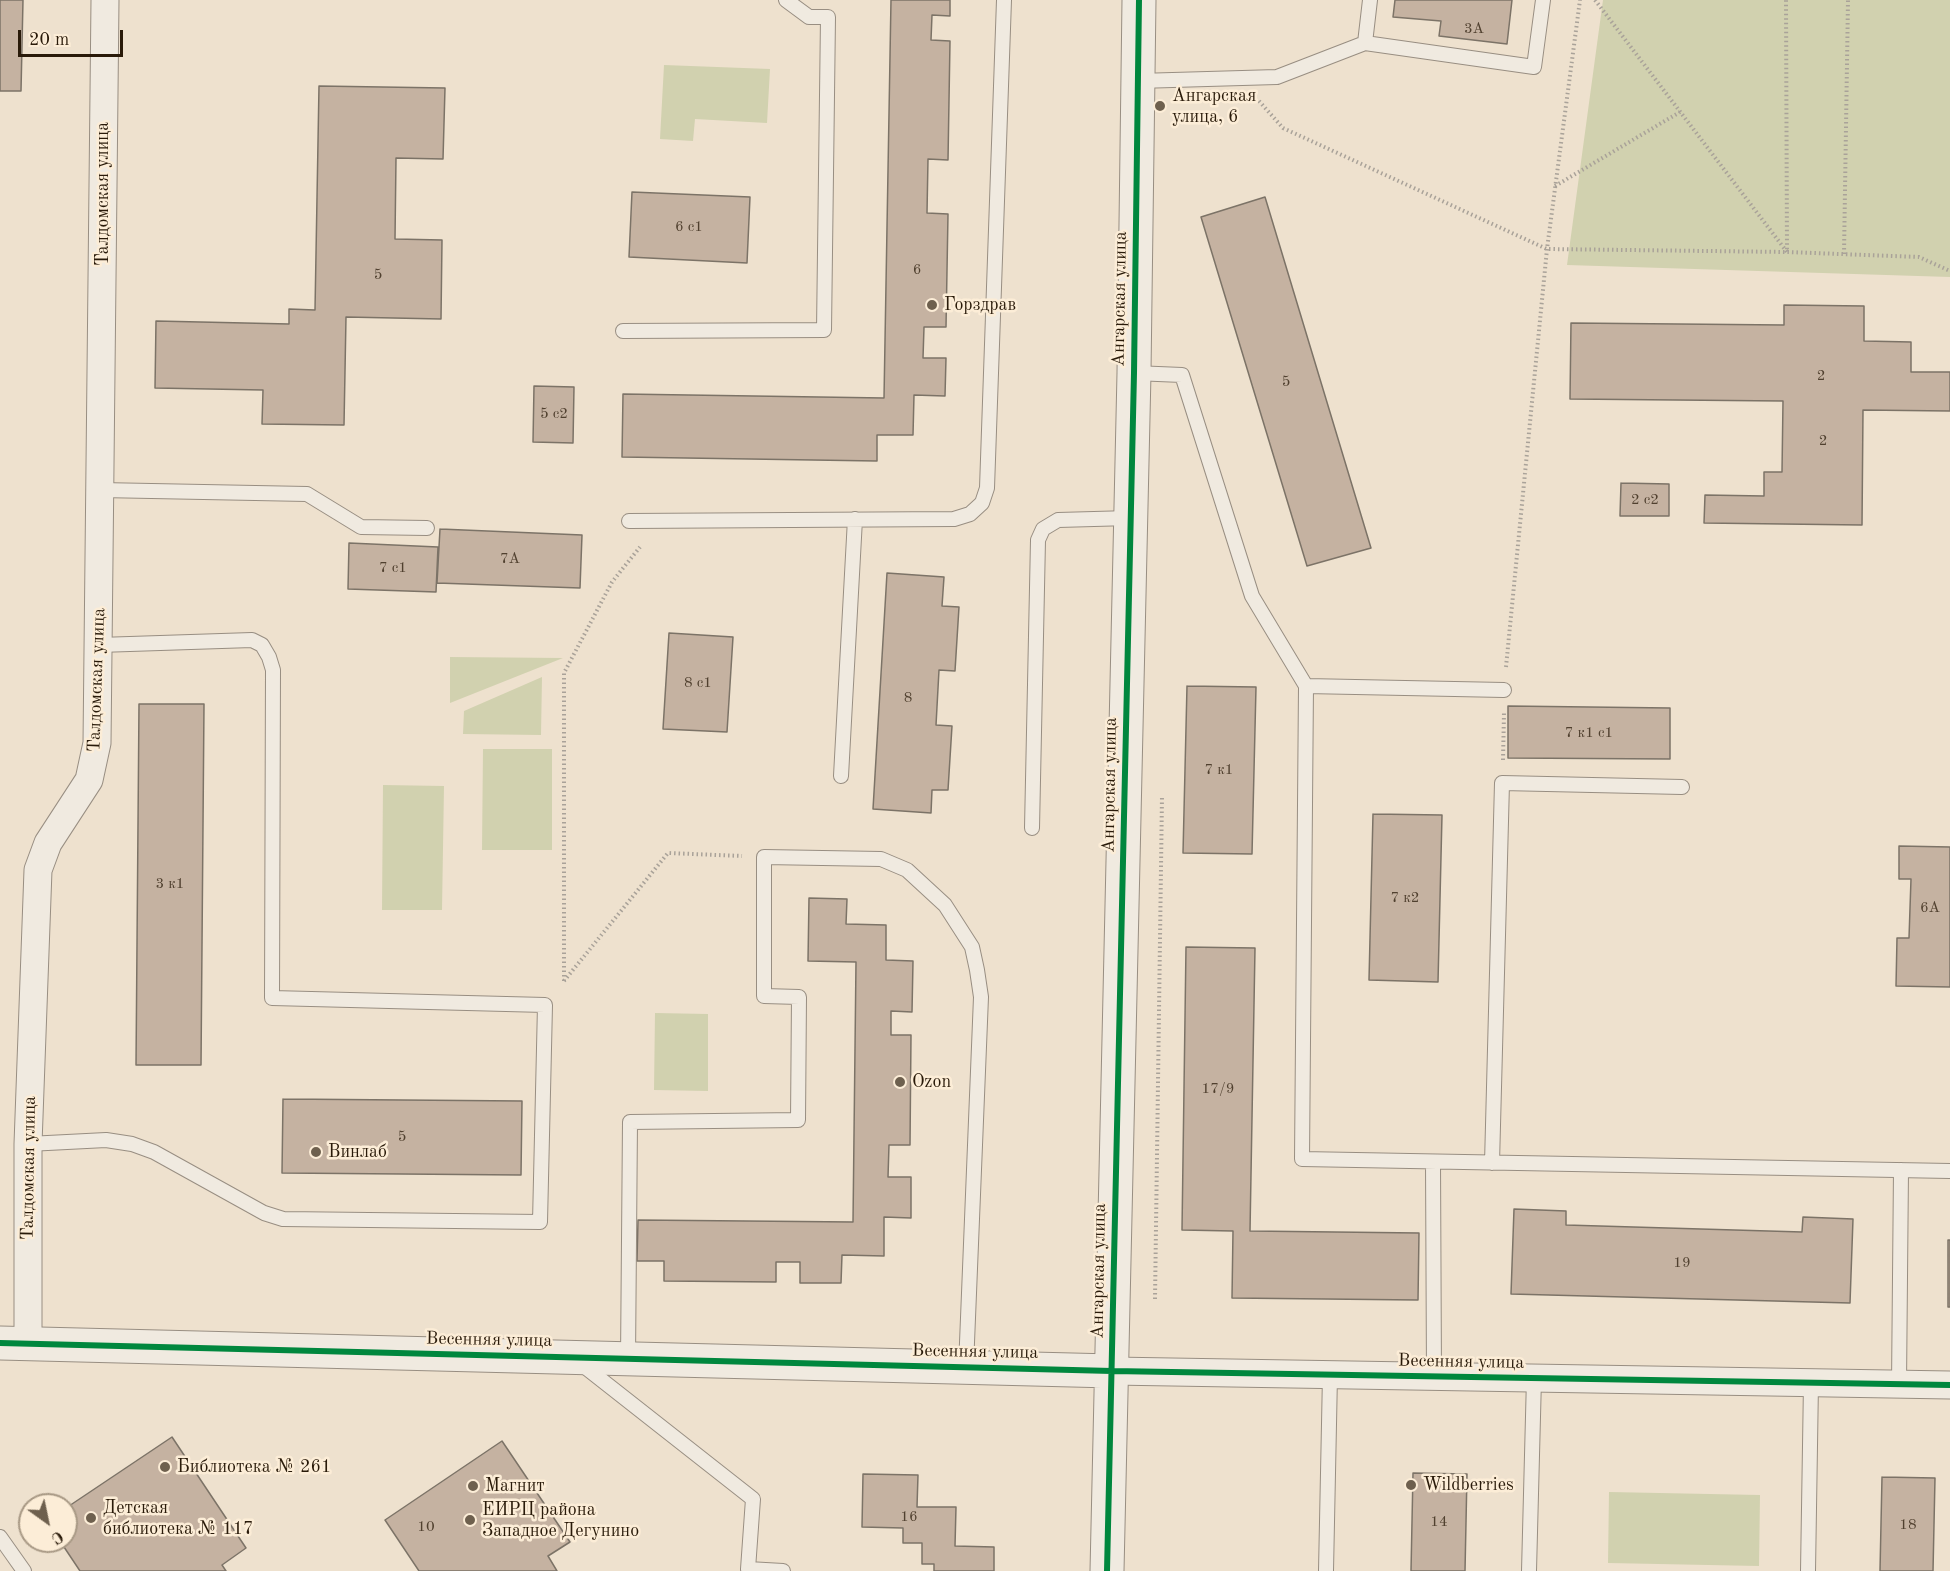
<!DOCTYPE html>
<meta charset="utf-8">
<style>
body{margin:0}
#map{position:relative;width:1950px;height:1571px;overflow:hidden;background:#eee1ce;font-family:"Old Standard TT",serif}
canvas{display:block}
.north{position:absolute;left:18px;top:1493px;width:60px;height:60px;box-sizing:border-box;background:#fcedd7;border:2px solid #a89985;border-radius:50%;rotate:147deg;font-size:16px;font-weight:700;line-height:24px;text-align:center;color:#291a09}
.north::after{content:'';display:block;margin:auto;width:21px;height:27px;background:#6e604e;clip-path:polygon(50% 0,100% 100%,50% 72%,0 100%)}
.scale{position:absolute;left:18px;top:30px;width:105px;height:27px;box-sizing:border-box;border:3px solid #291a09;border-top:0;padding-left:8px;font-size:18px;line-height:21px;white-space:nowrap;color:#291a09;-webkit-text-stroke:4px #fcedd7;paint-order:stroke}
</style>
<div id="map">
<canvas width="1950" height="1571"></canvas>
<div class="north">С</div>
<div class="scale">20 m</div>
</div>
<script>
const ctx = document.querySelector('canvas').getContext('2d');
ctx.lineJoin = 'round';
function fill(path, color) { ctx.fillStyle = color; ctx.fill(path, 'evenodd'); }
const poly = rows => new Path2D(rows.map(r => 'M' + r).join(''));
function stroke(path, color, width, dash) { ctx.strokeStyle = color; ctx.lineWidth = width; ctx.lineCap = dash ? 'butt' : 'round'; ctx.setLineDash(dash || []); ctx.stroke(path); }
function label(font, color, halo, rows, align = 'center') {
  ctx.font = font + ' "Old Standard TT",serif'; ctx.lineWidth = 5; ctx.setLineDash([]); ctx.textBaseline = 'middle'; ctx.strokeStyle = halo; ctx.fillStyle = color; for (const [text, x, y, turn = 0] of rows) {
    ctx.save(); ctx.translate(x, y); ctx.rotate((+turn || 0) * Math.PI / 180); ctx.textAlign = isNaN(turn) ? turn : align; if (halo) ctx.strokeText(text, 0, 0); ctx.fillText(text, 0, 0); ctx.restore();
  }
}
fill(poly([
 [1603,0,1950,0,1950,277,1567,265],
 [664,65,770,69,767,123,695,119,693,141,660,139],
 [450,657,563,658,450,703],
 [542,677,541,735,463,734,464,711],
 [483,749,552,749,552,850,482,850],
 [383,785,444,786,442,910,382,910],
 [655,1013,708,1014,708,1091,654,1090],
 [1609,1492,1760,1495,1759,1566,1608,1563]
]), '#d1d1af');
const building = poly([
 [0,0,23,0,21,91,0,91,0,0],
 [891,0,950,0,950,16,932,15,931,40,950,41,948,160,928,159,927,213,948,214,946,327,924,327,923,358,946,358,945,396,914,395,913,435,877,435,877,461,622,457,623,394,884,398,891,0],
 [1395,0,1512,0,1507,44,1439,36,1441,21,1393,17,1395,0],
 [319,86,445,88,443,159,396,158,395,239,442,240,441,319,346,317,344,425,262,424,263,390,155,388,156,321,289,324,289,309,315,310,319,86],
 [632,192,750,197,747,263,629,257,632,192],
 [1265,197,1371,548,1307,566,1201,217,1265,197],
 [1784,305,1864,306,1864,341,1911,342,1911,372,1950,372,1950,411,1863,410,1862,525,1704,523,1705,495,1764,496,1764,472,1782,472,1783,401,1570,399,1571,323,1784,325,1784,305],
 [534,386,574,387,573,443,533,442,534,386],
 [1621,483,1669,484,1669,516,1620,516,1621,483],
 [440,529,582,535,580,588,437,583,440,529],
 [349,543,438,547,436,592,348,589,349,543],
 [887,573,944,577,942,606,959,607,955,671,939,670,936,725,952,726,948,790,932,790,931,813,873,809,887,573],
 [669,633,733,637,727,732,663,729,669,633],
 [1187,686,1256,687,1252,854,1183,853,1187,686],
 [139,704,204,704,201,1065,136,1065,139,704],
 [1508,706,1670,708,1670,759,1508,758,1508,706],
 [1373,814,1442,815,1438,982,1369,980,1373,814],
 [1899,846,1950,847,1950,987,1896,986,1897,938,1909,938,1911,879,1899,879,1899,846],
 [809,898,847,899,846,924,886,925,886,960,913,961,912,1012,891,1011,891,1035,911,1035,910,1145,889,1145,888,1177,911,1177,911,1218,884,1217,884,1256,842,1255,841,1283,800,1283,800,1262,776,1262,776,1282,664,1281,664,1261,637,1261,638,1220,853,1222,856,962,808,961,809,898],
 [1186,947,1255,948,1250,1231,1419,1233,1418,1300,1232,1298,1233,1231,1182,1230,1186,947],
 [283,1099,522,1101,521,1175,282,1173,283,1099],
 [1514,1209,1566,1211,1566,1225,1802,1232,1803,1217,1853,1219,1850,1303,1511,1294,1514,1209],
 [1948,1240,1950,1240,1950,1307,1948,1307,1948,1240],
 [172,1437,246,1548,222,1565,226,1571,80,1571,60,1541,66,1541,66,1508,172,1437],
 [502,1441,570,1542,548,1556,557,1571,419,1571,385,1520,502,1441],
 [1413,1473,1467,1474,1465,1571,1411,1571,1413,1473],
 [863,1474,918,1475,917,1507,956,1507,955,1546,994,1547,994,1571,934,1571,934,1564,922,1564,922,1543,903,1543,903,1528,862,1527,863,1474],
 [1882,1477,1935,1478,1933,1571,1880,1571,1882,1477]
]);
fill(building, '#c5b2a1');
stroke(building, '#7c7367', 1.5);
const service = poly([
 [1365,43,1370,0],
 [1138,81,1277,77,1365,43,1534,67,1543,0],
 [623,331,824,330,828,17,809,17,786,0],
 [1134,373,1182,375,1252,596,1306,686,1302,1159,1950,1171],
 [100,490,307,494,361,527,427,528],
 [629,521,954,519,970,514,982,503,987,488,1004,0],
 [1306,686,1504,690],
 [841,776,855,519],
 [1032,828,1038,540,1043,529,1058,520,1130,518],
 [28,1144,106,1140,132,1144,154,1152,264,1213,283,1219,540,1222,545,1005,272,998,273,670,269,657,262,645,252,640,99,645],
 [1433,1162,1434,1376],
 [1492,1163,1502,783,1682,787],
 [628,1359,630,1122,798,1120,799,997,764,996,764,857,881,859,907,870,945,905,972,947,977,970,981,997,966,1367],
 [580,1363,753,1499,748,1569,783,1571],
 [1899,1384,1901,1170],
 [0,1537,24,1571],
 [1326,1571,1330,1375],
 [1529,1571,1534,1378],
 [1808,1571,1811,1383]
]);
const minor = poly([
 [28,1344,28,1144,38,870,48,843,89,780,97,743,105,0],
 [1112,1371,1950,1385]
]);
const tertiary = poly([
 [0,1343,1112,1371],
 [1107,1571,1134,373,1139,0]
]);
stroke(service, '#988e82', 16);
stroke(minor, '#988e82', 29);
stroke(tertiary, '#988e82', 35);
stroke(poly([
 [1595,0,1787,252,1786,0],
 [1259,101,1283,128,1547,249,1787,252,1919,257,1950,271],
 [1555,186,1680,112],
 [1844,254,1848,0],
 [1506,667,1547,249,1580,0],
 [1503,760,1504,713],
 [564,981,564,673,612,582,640,547],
 [564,981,668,853,742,856],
 [1155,1299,1162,796]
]), '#a9a299', 4, [1.5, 3]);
stroke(service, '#f0eae0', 14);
stroke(minor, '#f0eae0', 27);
stroke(tertiary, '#f0eae0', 33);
stroke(poly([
 [0,1343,1112,1371,1950,1385],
 [1107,1571,1134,373,1139,0]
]), '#00873e', 6);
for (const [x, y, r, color] of [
 [1160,106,6,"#6e604e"],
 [932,305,6,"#6e604e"],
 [900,1082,6,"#6e604e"],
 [316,1152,6,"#6e604e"],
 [165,1467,6,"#6e604e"],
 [1411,1485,6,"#6e604e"],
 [473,1486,6,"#6e604e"],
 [91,1518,6,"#6e604e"],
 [470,1520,6,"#6e604e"]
]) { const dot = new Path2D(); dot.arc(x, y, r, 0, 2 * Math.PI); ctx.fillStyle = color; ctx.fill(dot); stroke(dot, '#fcedd7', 2); }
label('15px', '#50402f', null, [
 ["3А",1474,29],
 ["6 с1",689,227],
 ["6",917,270],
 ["5",378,275],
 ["2",1821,376],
 ["5",1286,382],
 ["5 с2",554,414],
 ["2",1823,441],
 ["2 с2",1645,500],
 ["7А",510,559],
 ["7 с1",393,568],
 ["8 с1",698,683],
 ["8",908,698],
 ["7 к1 с1",1589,733],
 ["7 к1",1219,770],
 ["3 к1",170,884],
 ["7 к2",1405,898],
 ["6А",1930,908],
 ["17/9",1218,1089],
 ["5",402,1137],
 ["19",1682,1263],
 ["16",909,1517],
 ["14",1439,1522],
 ["18",1908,1525],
 ["10",426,1527]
]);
label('18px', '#291a09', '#fcedd7', [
 ["Ангарская",1172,96],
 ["улица, 6",1172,117],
 ["Горздрав",944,305],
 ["Ozon",912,1082],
 ["Винлаб",328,1152],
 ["Библиотека № 261",177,1467],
 ["Wildberries",1423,1485],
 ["Магнит",485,1486],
 ["Детская",103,1508],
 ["библиотека № 117",103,1529],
 ["ЕИРЦ района",482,1510],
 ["Западное Дегунино",482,1531]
], 'left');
label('18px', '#291a09', '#fcedd7', [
 ["Талдомская улица",103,194,-90],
 ["Ангарская улица",1120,299,-89],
 ["Талдомская улица",97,680,-88],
 ["Ангарская улица",1110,785,-89],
 ["Талдомская улица",29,1168,-89],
 ["Ангарская улица",1099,1271,-89],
 ["Весенняя улица",489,1340,1],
 ["Весенняя улица",975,1352,1],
 ["Весенняя улица",1461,1362,1]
]);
</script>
